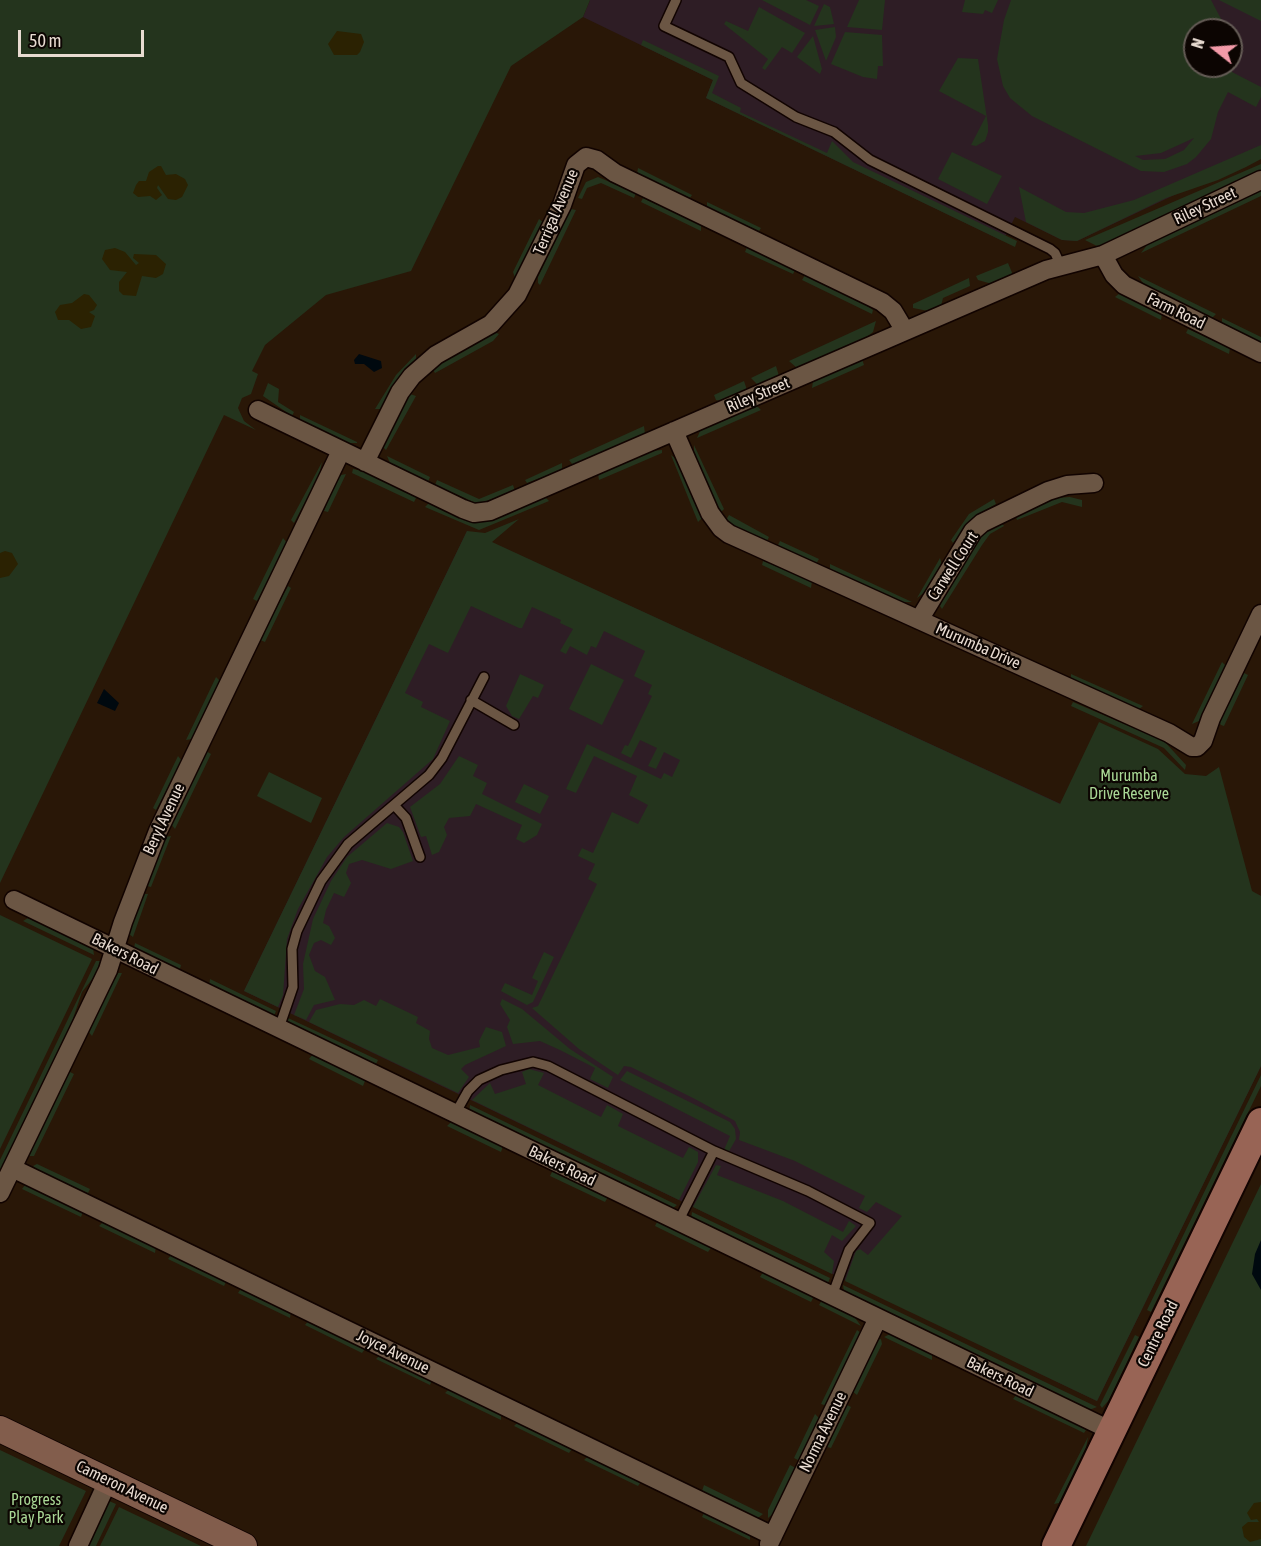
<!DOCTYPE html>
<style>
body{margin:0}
#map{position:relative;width:1261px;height:1546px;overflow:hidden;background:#291707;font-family:"Asap Condensed",sans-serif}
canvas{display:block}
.north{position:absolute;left:1183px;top:18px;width:60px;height:60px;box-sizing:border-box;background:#0c0502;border:2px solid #645b55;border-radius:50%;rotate:287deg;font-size:16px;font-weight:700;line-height:24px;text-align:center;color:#e8dbd1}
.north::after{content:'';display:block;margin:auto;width:21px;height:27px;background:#f39aa8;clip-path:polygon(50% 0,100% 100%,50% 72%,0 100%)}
.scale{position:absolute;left:18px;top:30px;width:126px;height:27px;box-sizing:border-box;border:3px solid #e8dbd1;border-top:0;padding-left:8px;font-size:18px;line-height:21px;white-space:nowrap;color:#e8dbd1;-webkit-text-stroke:4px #0c0502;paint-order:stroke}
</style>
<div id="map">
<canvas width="1261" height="1546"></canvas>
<div class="north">N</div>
<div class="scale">50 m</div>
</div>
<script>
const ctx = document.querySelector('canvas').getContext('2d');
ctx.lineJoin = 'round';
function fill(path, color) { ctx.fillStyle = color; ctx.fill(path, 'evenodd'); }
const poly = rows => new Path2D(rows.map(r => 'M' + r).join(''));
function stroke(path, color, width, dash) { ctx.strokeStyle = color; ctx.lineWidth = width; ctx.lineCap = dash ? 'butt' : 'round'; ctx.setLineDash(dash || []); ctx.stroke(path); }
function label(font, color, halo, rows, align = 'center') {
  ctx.font = font + ' "Asap Condensed",sans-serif'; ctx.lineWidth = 4.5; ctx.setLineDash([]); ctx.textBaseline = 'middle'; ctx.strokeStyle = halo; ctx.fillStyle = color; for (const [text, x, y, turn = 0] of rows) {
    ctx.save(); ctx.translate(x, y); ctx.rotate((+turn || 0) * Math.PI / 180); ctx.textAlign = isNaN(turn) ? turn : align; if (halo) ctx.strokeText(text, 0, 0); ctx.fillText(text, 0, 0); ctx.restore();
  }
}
fill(poly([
 [590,0,1261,0,1261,154,1077,241,1062,240,1015,217,1003,241,706,98,713,80,583,17],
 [1195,30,1231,30,1231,66,1195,66],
 [467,531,1261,896,1261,1066,1097,1401,244,991]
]), '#2e1d25');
fill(poly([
 [0,0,590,0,583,17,511,66,411,271,326,295,265,345,252,371,258,374,251,394,242,398,238,408,244,421,256,430,224,415,0,883],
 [762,0,806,0,819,6,810,25],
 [859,0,885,0,882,30,847,27],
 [965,0,998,0,992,13,985,10,983,14,962,12],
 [1011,0,1211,0,1227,30,1195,30,1195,66,1231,66,1231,43,1232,72,1261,87,1261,97,1256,107,1228,92,1218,112,1211,139,1196,157,1187,164,1164,172,1141,171,1032,116,1010,98,1003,86,997,59,1004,20],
 [1194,138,1184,150,1165,159,1143,160,1135,156,1161,153],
 [1219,0,1261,0,1261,21],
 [824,4,830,7,834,24,814,26],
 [759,7,805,33,792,53,782,47,765,70,762,68,768,59,724,24,726,21,748,31],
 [835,27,836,37,826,61,815,30],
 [845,32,882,35,883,66,878,66,877,79,863,77,831,64],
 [813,36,822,69,820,74,797,57],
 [643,40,719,76,712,93,741,108,740,112,827,153,832,141,853,162,1017,241,1015,247,706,98,713,80,641,45],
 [958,58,978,59,988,125,988,132,985,141,976,146,971,145,986,116,939,91],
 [1261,145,1261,159,1246,167,1218,180,1166,198,1077,241,1062,240,1026,222,1019,187,1066,212,1084,213,1134,200],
 [952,152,1002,176,987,204,938,179],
 [1261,164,1261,170,1099,247,1085,240],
 [638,168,692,195,690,198,637,174],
 [598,177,636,193,634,198,601,183,587,188,582,199,578,198,586,182],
 [1261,191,1261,196,1141,253,1147,245],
 [643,198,701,225,701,231,641,202],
 [707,202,761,228,759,231,707,208],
 [571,209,576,210,540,285,538,283,538,277],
 [539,219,544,223,518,277,515,278,513,272],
 [747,247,795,270,793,274,745,252],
 [1008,263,1013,275,992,284,978,280,976,276],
 [805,275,866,305,873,310,872,314,802,280],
 [1138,276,1216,314,1211,319,1145,286],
 [969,278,970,286,943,298,941,306,928,311,913,308,913,304],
 [1120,293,1162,314,1161,320,1115,297],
 [1222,318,1261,337,1261,344,1222,325],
 [876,321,873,332,864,339,797,368,789,361],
 [1188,329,1230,348,1229,354,1186,333],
 [494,332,499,334,493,341,435,373,433,370,444,360],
 [416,354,416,359,399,379,382,409,375,409,396,375],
 [862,359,864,365,812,388,813,381],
 [776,366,779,376,758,385,751,378],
 [744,381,747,390,720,401,716,400,714,395],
 [268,383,279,389,278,402,294,412,292,416,263,396],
 [410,394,416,396,386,450,383,447,390,429],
 [756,405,761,410,697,438,701,429],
 [300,415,357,442,357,443,347,443,300,421],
 [644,426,645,434,573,465,569,460],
 [694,445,724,509,721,512,718,510,694,454],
 [662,450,662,453,599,480,598,474,650,451],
 [671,455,677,460,696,505,702,518,698,522],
 [387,456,430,477,428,482,390,463],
 [322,462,319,476,294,523,291,520],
 [562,463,562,470,527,483,525,480],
 [353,469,363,471,417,496,414,502,352,473],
 [346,474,328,512,324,511,336,481,341,475],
 [437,480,479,499,513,485,514,488,514,491,478,504,435,485],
 [545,497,549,501,479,530,425,507,429,503,475,523,493,519],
 [1070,497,1082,500,1082,507,1062,502,1017,520,1015,515,1054,498],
 [994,499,996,504,975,516,953,543,951,540,969,514],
 [729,515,769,537,767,541,732,525,726,520],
 [519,519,492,542,1060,804,1099,722,1158,749,1185,774,1206,776,1219,767,1252,891,1261,896,1261,1066,1097,1401,845,1281,856,1251,860,1249,868,1255,902,1216,876,1202,867,1212,859,1208,865,1196,795,1161,739,1140,740,1132,735,1121,695,1099,631,1067,624,1066,618,1075,579,1049,532,1008,538,1006,597,884,588,879,595,864,578,856,582,848,593,853,612,812,638,824,648,805,629,795,637,776,594,756,576,793,566,789,587,744,661,779,664,773,672,777,680,760,664,752,656,769,648,766,657,748,640,740,631,758,621,753,625,745,628,746,652,696,648,694,652,685,634,676,645,651,604,631,596,648,591,646,587,655,570,646,566,654,560,651,573,629,560,623,561,620,532,607,522,628,519,628,471,606,448,653,429,644,405,693,423,702,421,707,450,721,433,759,344,837,327,857,298,909,287,939,283,995,278,1007,244,991,467,531,485,533],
 [1002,523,1004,526,990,534,982,545,942,609,940,606,943,596,983,534],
 [283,538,287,543,257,601,253,599],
 [780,541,819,559,816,564,780,547,778,545],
 [940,558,942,565,925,592,917,598],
 [763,561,812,581,811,588,762,565],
 [830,564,912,602,900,602,830,570],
 [288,586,291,588,265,642,260,640],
 [1222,662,1226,666,1205,710,1199,721,1192,724],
 [591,664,624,680,602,725,569,709],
 [1244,673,1248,675,1224,726,1221,725,1219,722],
 [520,674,544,685,538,698,533,696,519,719,512,716,506,706],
 [1071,674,1143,706,1138,710,1071,679],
 [216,677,220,681,192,739,186,740],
 [1073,702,1164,741,1186,765,1185,770,1164,748,1071,706],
 [206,751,211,754,175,829,171,824],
 [178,756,182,761,156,810,153,808],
 [459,756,478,765,473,776,487,783,482,794,542,824,537,835,524,843,516,839,522,825,476,804,470,816,449,818,444,827,447,835,439,852,432,855,426,836,421,837,410,807,440,784],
 [269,772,322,798,311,823,257,796],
 [524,784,549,796,540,814,515,802],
 [387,823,399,827,403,832,413,861,391,869,362,860,349,864,346,873,351,883,344,897,334,893,326,910,323,923,329,926,335,938,331,945,321,940,314,943,309,955,315,971,325,977,335,1000,314,1005,306,1020,294,1015,304,989,303,964,313,919,331,881,347,857],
 [171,836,151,887,147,886,165,837],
 [142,894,148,894,133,937,129,934,130,928],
 [0,915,92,959,0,1149],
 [28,918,93,948,94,955,23,921],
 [135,943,181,965,180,969,176,970,134,948],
 [544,952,554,957,533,1002,527,1005,501,991,505,983,532,995,538,981,532,978],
 [96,961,100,961,97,973,82,992,66,1039,0,1175,0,1160],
 [118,973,122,973,92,1036,88,1031],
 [210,979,276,1011,274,1016,209,986],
 [380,999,418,1017,416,1023,430,1031,429,1039,432,1048,448,1055,480,1047,479,1041,486,1027,502,1032,506,1046,465,1065,461,1069,469,1077,458,1093,309,1022,316,1010,340,1004,354,1005,364,1000,376,1006],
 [502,999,522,1009,570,1049,613,1077,608,1088,590,1079,595,1068,560,1050,540,1041,513,1044,507,1027,510,1020,500,1004],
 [288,1018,378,1060,375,1066,287,1023],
 [313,1054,366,1080,365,1081,363,1086,309,1059],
 [529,1069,544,1073,538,1085,601,1117,607,1105,623,1114,618,1126,683,1158,689,1147,698,1152,698,1162,679,1200,472,1100,490,1083,495,1094,526,1084,522,1072],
 [68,1071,74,1074,34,1156,29,1156],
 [627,1071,730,1122,735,1129,736,1139,728,1153,724,1150,730,1136,620,1080],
 [1261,1075,1261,1086,1151,1312,1147,1310],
 [470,1105,677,1205,672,1209,469,1112],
 [452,1121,503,1146,501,1152,447,1126],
 [37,1164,90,1189,88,1193,40,1172,33,1166],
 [716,1165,721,1166,717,1175,783,1201,843,1232,849,1221,856,1226,842,1241,832,1235,824,1252,834,1261,832,1274,693,1207],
 [553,1170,608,1197,605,1202,550,1176],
 [1261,1184,1261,1546,1086,1546],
 [25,1185,83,1212,81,1217,22,1189],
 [692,1212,830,1278,828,1283,691,1219],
 [104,1221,156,1246,155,1253,99,1226],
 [657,1222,711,1246,711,1248,708,1252,655,1226],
 [171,1255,226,1280,226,1282,224,1286,168,1259],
 [763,1272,814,1296,811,1302,760,1277],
 [843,1285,1097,1407,1089,1410,844,1292],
 [242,1287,291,1311,290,1318,238,1293],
 [822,1300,853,1315,861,1326,819,1305],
 [309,1320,364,1346,365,1349,362,1353,305,1325],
 [857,1330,861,1333,826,1406,824,1405,821,1404],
 [890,1334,932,1353,932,1360,884,1337],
 [1135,1335,1139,1337,1109,1400,1102,1408,1100,1405],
 [881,1339,882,1344,857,1395,852,1391,876,1340],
 [381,1354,432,1380,430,1385,376,1359],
 [450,1388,501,1413,501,1420,445,1393],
 [1017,1394,1083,1427,1086,1430,1084,1433,1080,1431,1013,1399],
 [847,1405,851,1407,831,1448,827,1447],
 [815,1414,820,1419,800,1461,794,1458],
 [519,1421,572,1449,569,1453,514,1426],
 [1088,1437,1086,1448,1059,1503,1054,1504],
 [0,1450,86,1491,59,1546,0,1546],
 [589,1455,641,1482,638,1486,584,1460],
 [790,1465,796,1468,774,1513,768,1518,768,1510],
 [704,1485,763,1514,758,1518,702,1491],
 [109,1501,116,1504,96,1546,88,1546],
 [119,1507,201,1546,100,1546],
 [704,1513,750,1534,750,1540,702,1517]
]), '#24341d');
fill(poly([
 [337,31,361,34,364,42,360,52,357,55,334,55,328,44],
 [158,166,161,166,166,175,176,174,185,179,188,185,182,197,176,200,168,199,158,185,157,188,162,195,156,200,150,196,138,197,133,193,136,185,139,181,146,181,149,172],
 [115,248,125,252,136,265,139,263,133,258,134,254,156,255,166,264,163,274,156,278,142,276,136,296,123,295,119,291,119,282,127,272,110,270,102,259,105,250],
 [84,294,89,295,97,305,94,310,89,312,95,316,91,327,81,329,69,320,58,320,55,312,60,305,72,303],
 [5,551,12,553,18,564,9,576,0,578,0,553],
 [1261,1502,1261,1539,1250,1542,1244,1537,1242,1527,1248,1522,1259,1522,1257,1519,1251,1520,1247,1513,1254,1503]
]), '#2b2202');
fill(poly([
 [359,354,381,361,382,368,374,372,364,364,355,364,354,360],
 [104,689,119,703,115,711,97,703],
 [1261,1240,1261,1290,1252,1274,1255,1254]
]), '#00090f');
const lane = poly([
 [676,0,664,26,729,57,741,83,796,117,834,132,870,160,1050,249,1055,253,1061,266],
 [471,700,514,725],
 [394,805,406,818,420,857],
 [279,1028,293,987,292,949,297,931,321,881,348,844,429,775,442,758,484,677],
 [455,1114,468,1091,479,1080,501,1070,533,1062,548,1066,714,1151],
 [678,1222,714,1151,808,1191,870,1223,849,1250,832,1296]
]);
const street = poly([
 [1103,255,1114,275,1124,285,1261,353],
 [258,410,463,509,474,513,490,511,1046,270,1103,255,1261,180],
 [674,431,710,513,721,528,729,534,1169,733,1192,747,1197,747,1203,741,1211,718,1261,614],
 [365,462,400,392,412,376,436,355,491,324,517,295,562,205,576,165,586,157,597,160,615,173,882,302,893,311,905,331],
 [919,620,973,531,982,523,1048,491,1067,485,1094,483],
 [14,900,1112,1431],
 [12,1168,773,1536],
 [0,1193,108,970,123,922,158,831,341,451],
 [769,1544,878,1318],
 [78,1546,108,1481]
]);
const secondary = poly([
 [0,1429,244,1546]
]);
const primary = poly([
 [1056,1546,1261,1122]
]);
stroke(lane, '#110300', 12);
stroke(street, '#110300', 21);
stroke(secondary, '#110300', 28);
stroke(primary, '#110300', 32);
stroke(lane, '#6b5644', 9);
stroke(street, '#6b5644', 18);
stroke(secondary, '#825d4c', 26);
stroke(primary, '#986455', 28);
label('16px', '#e8dbd1', '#0c0502', [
 ["Riley Street",1205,206,-25],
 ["Terrigal Avenue",556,212,-67],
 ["Farm Road",1176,311,26],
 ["Riley Street",758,395,-23],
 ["Carwell Court",953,566,-57],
 ["Murumba Drive",978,646,24],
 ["Beryl Avenue",164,819,-65],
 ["Bakers Road",125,954,27],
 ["Bakers Road",562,1166,26],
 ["Centre Road",1158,1334,-64],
 ["Joyce Avenue",393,1352,26],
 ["Bakers Road",1000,1377,26],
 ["Norma Avenue",823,1432,-64],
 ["Cameron Avenue",122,1487,26]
]);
label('16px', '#a9d795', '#0c0502', [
 ["Murumba",1129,776],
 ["Drive Reserve",1129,794],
 ["Progress",36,1500],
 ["Play Park",36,1518]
]);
</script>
